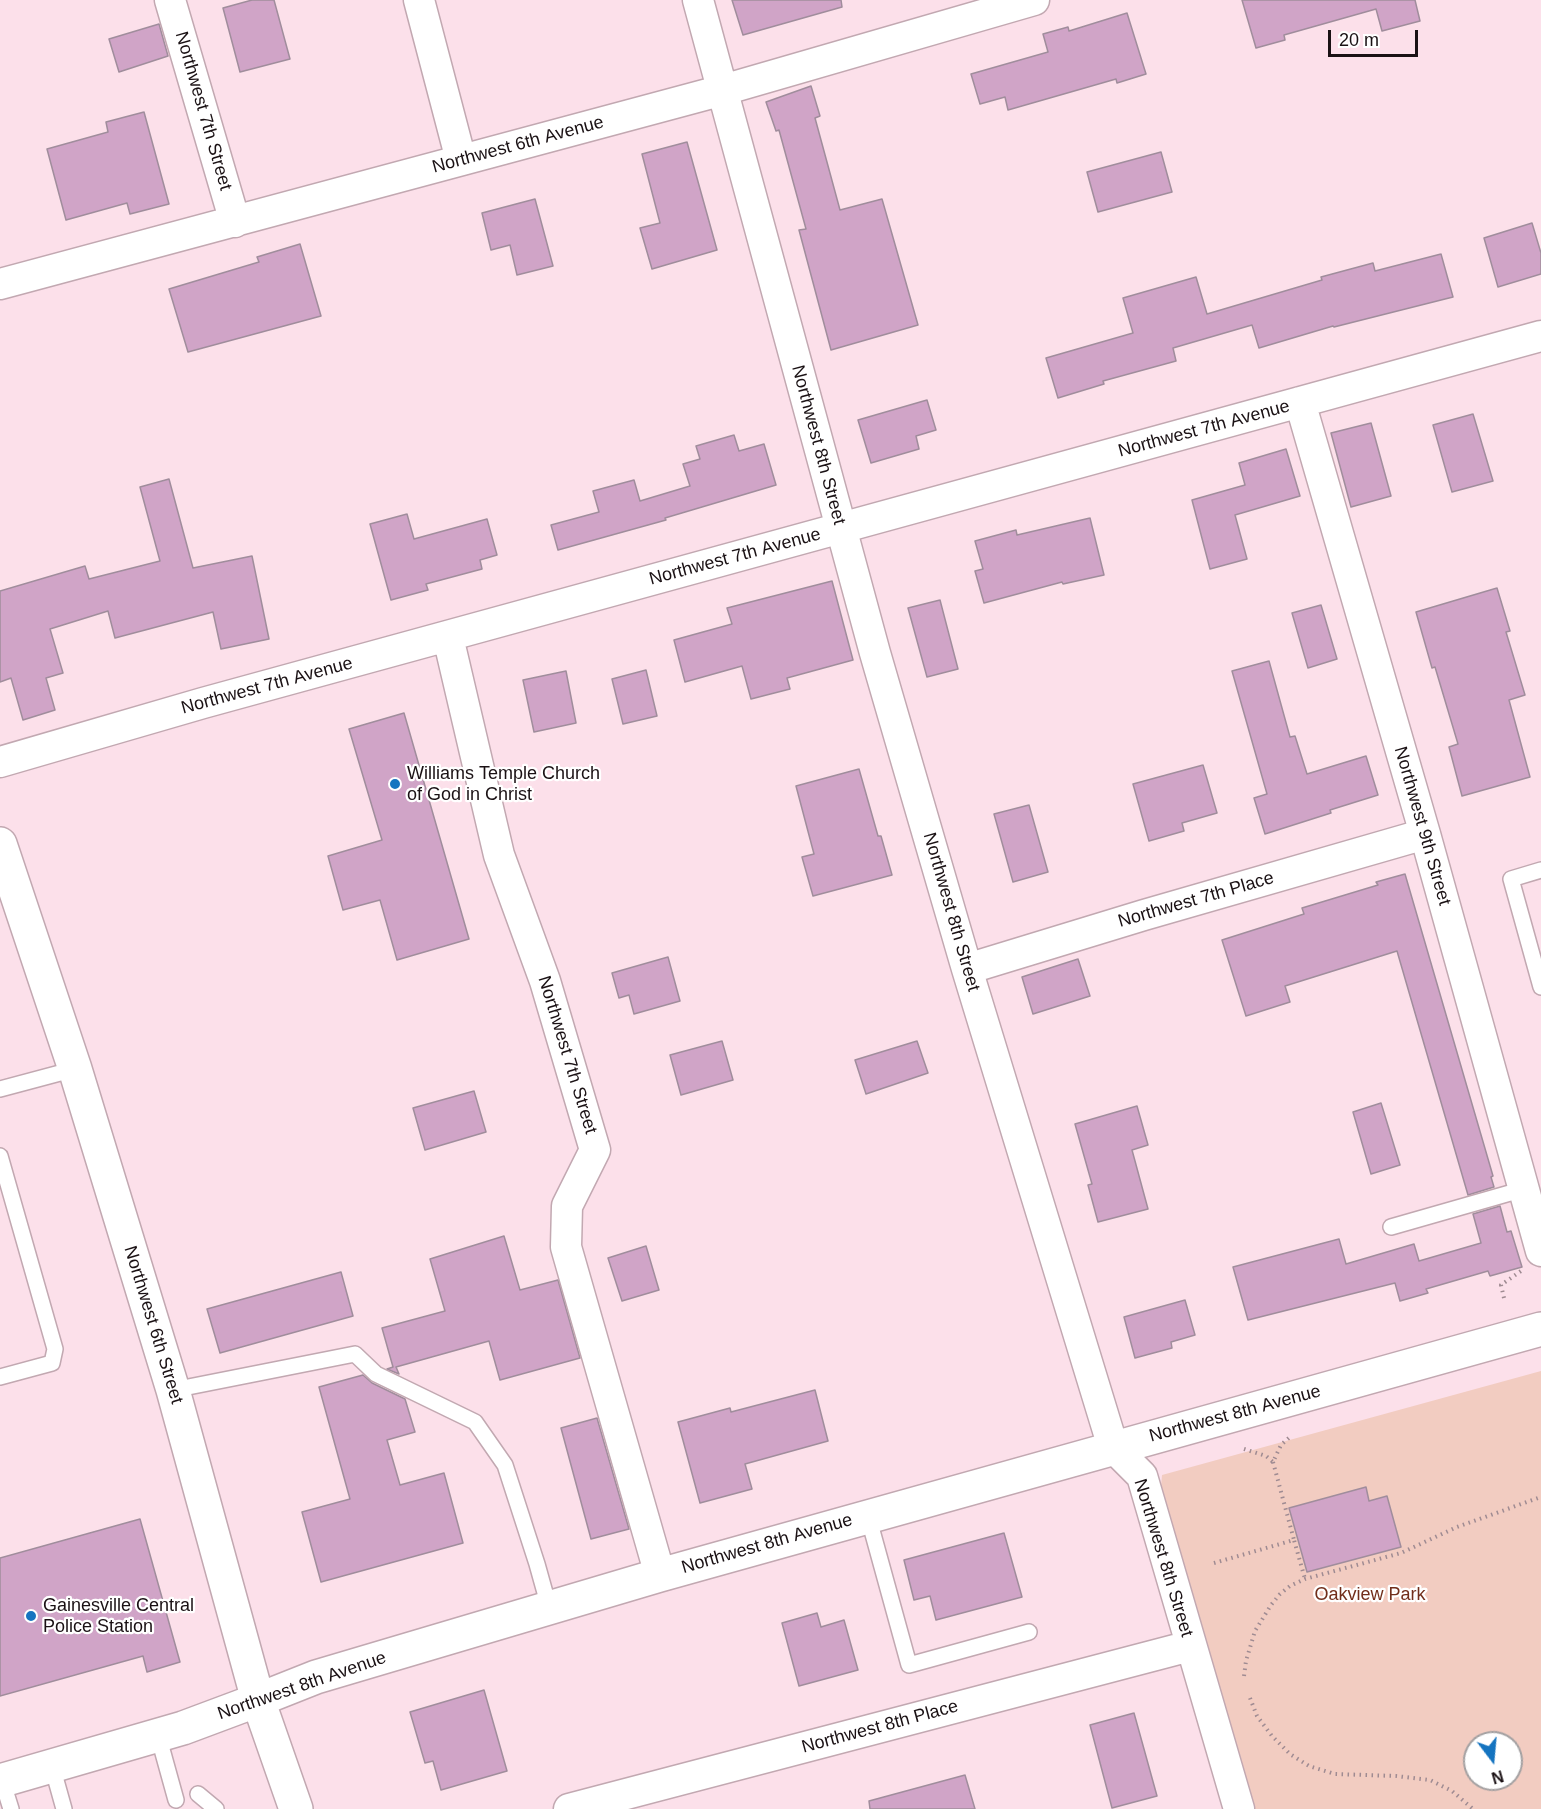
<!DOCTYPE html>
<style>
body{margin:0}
#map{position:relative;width:1541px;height:1809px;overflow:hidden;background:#fce0ea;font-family:Helvetica,sans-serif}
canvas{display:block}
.north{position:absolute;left:1463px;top:1731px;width:60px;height:60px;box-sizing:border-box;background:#fff;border:2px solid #a3a0a1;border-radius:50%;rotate:164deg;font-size:16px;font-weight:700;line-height:24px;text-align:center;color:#1a1114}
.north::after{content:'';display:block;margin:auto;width:21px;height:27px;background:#1574c0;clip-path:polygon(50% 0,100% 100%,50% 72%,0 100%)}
.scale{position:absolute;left:1328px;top:30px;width:90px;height:27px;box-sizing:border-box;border:3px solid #1a1114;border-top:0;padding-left:8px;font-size:18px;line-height:21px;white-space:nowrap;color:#1a1114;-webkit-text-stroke:4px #fff;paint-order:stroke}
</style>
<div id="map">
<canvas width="1541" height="1809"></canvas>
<div class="north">N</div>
<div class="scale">20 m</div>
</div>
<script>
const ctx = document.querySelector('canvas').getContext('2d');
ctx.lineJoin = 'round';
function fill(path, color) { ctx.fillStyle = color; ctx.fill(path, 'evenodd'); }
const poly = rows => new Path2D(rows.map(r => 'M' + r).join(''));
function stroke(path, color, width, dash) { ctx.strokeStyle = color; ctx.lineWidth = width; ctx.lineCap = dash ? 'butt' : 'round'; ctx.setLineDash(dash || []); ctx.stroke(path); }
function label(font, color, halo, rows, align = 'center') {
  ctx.font = font + ' Helvetica,sans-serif'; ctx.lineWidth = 4.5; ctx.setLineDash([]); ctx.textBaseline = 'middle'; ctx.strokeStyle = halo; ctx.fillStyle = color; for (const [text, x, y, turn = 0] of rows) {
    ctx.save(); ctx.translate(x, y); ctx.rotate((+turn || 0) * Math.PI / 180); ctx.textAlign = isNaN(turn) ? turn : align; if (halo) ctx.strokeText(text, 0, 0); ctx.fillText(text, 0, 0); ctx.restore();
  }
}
fill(poly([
 [1541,1371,1541,1809,1254,1809,1161,1487,1162,1475],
 [1475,1743,1511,1743,1511,1779,1475,1779]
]), '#f2ccc1');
const building = poly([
 [252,0,274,0,290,59,240,72,223,8,252,0],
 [732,0,841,0,842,7,743,35,732,0],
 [1242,0,1415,0,1420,21,1382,31,1376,9,1284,35,1285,40,1256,48,1242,0],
 [1127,13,1146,74,1117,83,1116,79,1008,110,1005,97,980,104,971,74,1048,52,1043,34,1068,27,1069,31,1127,13],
 [159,24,168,56,119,72,109,39,159,24],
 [811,86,820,116,815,118,840,210,882,199,918,325,831,350,799,230,806,229,779,130,776,131,766,102,811,86],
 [144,112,169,204,130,214,127,203,66,220,47,149,108,132,106,122,144,112],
 [687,142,717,250,652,269,640,228,660,223,642,154,687,142],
 [1161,152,1172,192,1098,212,1087,172,1161,152],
 [535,199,553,266,517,275,510,245,491,250,482,213,535,199],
 [1532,223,1541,253,1541,274,1498,287,1484,238,1532,223],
 [300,244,321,316,188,352,169,289,259,262,257,257,300,244],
 [1441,254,1453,297,1334,327,1333,326,1259,348,1252,325,1173,348,1176,361,1103,381,1104,384,1058,398,1046,358,1133,333,1123,298,1196,277,1207,314,1322,280,1321,277,1373,263,1375,271,1441,254],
 [927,400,936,430,916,436,919,449,871,463,858,420,927,400],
 [1473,414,1493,481,1452,492,1433,425,1473,414],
 [1371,423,1391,496,1351,507,1331,433,1371,423],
 [734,435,739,451,764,444,776,485,665,518,666,520,558,550,551,525,599,512,593,491,634,480,640,501,690,486,683,464,700,459,696,446,734,435],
 [1286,449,1300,496,1235,515,1247,559,1210,569,1192,500,1245,485,1239,463,1286,449],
 [169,479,193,568,252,556,269,639,221,649,213,612,115,638,108,611,50,629,63,673,46,678,55,710,23,720,11,678,0,682,0,591,85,566,89,579,160,561,140,487,169,479],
 [407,514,414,539,487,519,497,555,480,560,482,569,426,584,428,590,391,600,370,524,407,514],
 [1090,518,1104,575,1063,584,1062,582,984,603,975,571,983,569,975,541,1016,530,1017,535,1090,518],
 [832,581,853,660,787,678,790,689,751,699,742,666,685,682,674,640,732,624,727,608,832,581],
 [1497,588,1510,631,1506,632,1525,695,1509,700,1530,777,1462,796,1449,747,1458,744,1435,667,1432,668,1416,612,1497,588],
 [940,600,958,669,927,677,908,608,940,600],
 [1321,605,1337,659,1308,668,1292,613,1321,605],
 [1269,661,1290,737,1295,736,1307,774,1366,756,1378,795,1330,810,1331,813,1265,834,1254,798,1267,794,1232,671,1269,661],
 [646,670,657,716,623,724,612,679,646,670],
 [566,671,576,723,534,732,523,680,566,671],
 [404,713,469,939,397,960,380,900,343,910,328,856,382,840,349,729,404,713],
 [1203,765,1217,813,1182,823,1184,831,1149,841,1133,784,1203,765],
 [859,769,878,836,881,836,892,875,813,896,802,857,814,854,796,786,859,769],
 [1029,805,1048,872,1013,882,994,814,1029,805],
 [1405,874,1493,1176,1491,1177,1494,1187,1468,1195,1397,951,1285,986,1290,1002,1246,1016,1222,940,1304,914,1302,908,1378,885,1376,882,1405,874],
 [668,957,680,1001,634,1014,629,995,619,998,612,973,668,957],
 [1078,959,1090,996,1033,1014,1022,977,1078,959],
 [722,1041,733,1080,681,1095,670,1055,722,1041],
 [917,1041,928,1073,866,1094,855,1060,917,1041],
 [474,1091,486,1132,425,1150,413,1108,474,1091],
 [1381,1103,1400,1165,1371,1174,1353,1112,1381,1103],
 [1137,1106,1148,1145,1132,1150,1148,1209,1098,1222,1088,1185,1092,1184,1075,1124,1137,1106],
 [1500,1206,1507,1232,1511,1231,1522,1267,1490,1276,1488,1271,1426,1289,1428,1293,1400,1301,1395,1283,1248,1320,1233,1267,1339,1239,1346,1264,1414,1244,1419,1261,1481,1243,1473,1214,1500,1206],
 [504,1236,520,1290,558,1280,580,1358,500,1380,489,1341,396,1367,399,1374,387,1369,393,1367,382,1328,445,1311,430,1259,504,1236],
 [646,1246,659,1290,622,1301,608,1258,646,1246],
 [341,1272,353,1316,220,1353,207,1309,341,1272],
 [1185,1300,1195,1335,1171,1342,1172,1348,1135,1358,1124,1317,1185,1300],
 [363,1375,372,1383,405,1399,415,1432,387,1440,400,1485,444,1473,463,1543,321,1582,302,1512,350,1499,319,1387,363,1375],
 [815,1390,828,1441,745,1464,752,1489,700,1503,678,1422,730,1408,731,1412,815,1390],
 [597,1418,629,1529,591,1539,561,1428,597,1418],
 [1366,1487,1369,1501,1387,1496,1401,1547,1307,1572,1289,1508,1366,1487],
 [140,1519,180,1662,147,1672,143,1656,0,1696,0,1558,140,1519],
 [1004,1533,1022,1597,936,1620,930,1596,914,1600,904,1560,1004,1533],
 [817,1613,821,1627,844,1620,858,1670,799,1686,782,1623,817,1613],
 [484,1690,507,1771,441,1790,433,1761,425,1763,410,1712,484,1690],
 [1134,1713,1157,1796,1112,1808,1090,1725,1134,1713],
 [965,1775,975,1809,870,1809,869,1801,965,1775]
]);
fill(building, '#d0a4c7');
stroke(building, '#a08d9c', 1.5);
const service = poly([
 [1541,870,1511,879,1541,987],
 [0,1089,75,1069],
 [0,1156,55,1349,52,1363,0,1377],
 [1391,1227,1524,1189],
 [173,1390,355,1354,376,1374,475,1422,505,1465,537,1564,549,1607],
 [868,1516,909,1665,1029,1632],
 [158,1735,176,1800],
 [52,1766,64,1809],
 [2,1780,11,1809],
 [198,1794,216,1809]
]);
const minor = poly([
 [170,0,235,222],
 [419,0,461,160],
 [698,0,875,653,967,969,1113,1447,1142,1476,1239,1809],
 [0,284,723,90,1034,0],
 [1300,402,1425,834,1541,1251],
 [448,637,499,855,545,981,595,1150,567,1206,566,1247,660,1575],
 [0,762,203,703,1541,336],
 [967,969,1144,915,1425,834],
 [569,1809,1190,1646]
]);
const tertiary = poly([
 [0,844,75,1069,173,1390,258,1700,316,1677,660,1575,1541,1329]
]);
const secondary = poly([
 [0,1781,183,1728,258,1700,296,1809]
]);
stroke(service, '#c2a8b1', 18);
stroke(minor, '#c2a8b1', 33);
stroke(tertiary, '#c2a8b1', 36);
stroke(secondary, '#c2a8b1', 36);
stroke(poly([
 [1504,1298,1501,1285,1521,1271],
 [1244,1449,1266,1456,1273,1462,1281,1445,1291,1436],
 [1273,1462,1294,1540],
 [1214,1563,1294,1540,1305,1579],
 [1244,1676,1246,1661,1255,1631,1271,1605,1280,1594,1290,1586,1305,1579,1401,1553,1457,1527,1541,1497],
 [1250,1698,1257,1716,1272,1736,1290,1754,1309,1766,1335,1774,1396,1776,1430,1780,1452,1791,1473,1809]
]), '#9f8b92', 4, [1.5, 4.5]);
stroke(service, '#fff', 15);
stroke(minor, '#fff', 30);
stroke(tertiary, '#fff', 33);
stroke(secondary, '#fff', 33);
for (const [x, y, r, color] of [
 [395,784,6,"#1574c0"],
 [31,1616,6,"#1574c0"]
]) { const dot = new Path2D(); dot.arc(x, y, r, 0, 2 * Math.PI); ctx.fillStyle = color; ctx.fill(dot); stroke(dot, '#fff', 2); }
label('18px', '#1a1114', '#fff', [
 ["Northwest 7th Street",203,111,74],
 ["Northwest 6th Avenue",518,145,-15],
 ["Northwest 7th Avenue",1204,429,-15],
 ["Northwest 8th Street",818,445,75],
 ["Northwest 7th Avenue",735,557,-15],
 ["Northwest 7th Avenue",267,686,-15],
 ["Northwest 9th Street",1422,826,74],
 ["Northwest 7th Place",1196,900,-16],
 ["Northwest 8th Street",951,912,74],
 ["Northwest 7th Street",567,1055,73],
 ["Northwest 6th Street",153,1325,73],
 ["Northwest 8th Avenue",1235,1414,-15],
 ["Northwest 8th Avenue",767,1544,-16],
 ["Northwest 8th Street",1163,1558,73],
 ["Northwest 8th Avenue",302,1686,-19],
 ["Northwest 8th Place",880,1727,-15]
]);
label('18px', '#1a1114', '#fff', [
 ["Williams Temple Church",407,774],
 ["of God in Christ",407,795],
 ["Gainesville Central",43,1606],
 ["Police Station",43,1627]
], 'left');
label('18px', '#712e1b', '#fff', [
 ["Oakview Park",1370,1595]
]);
</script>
